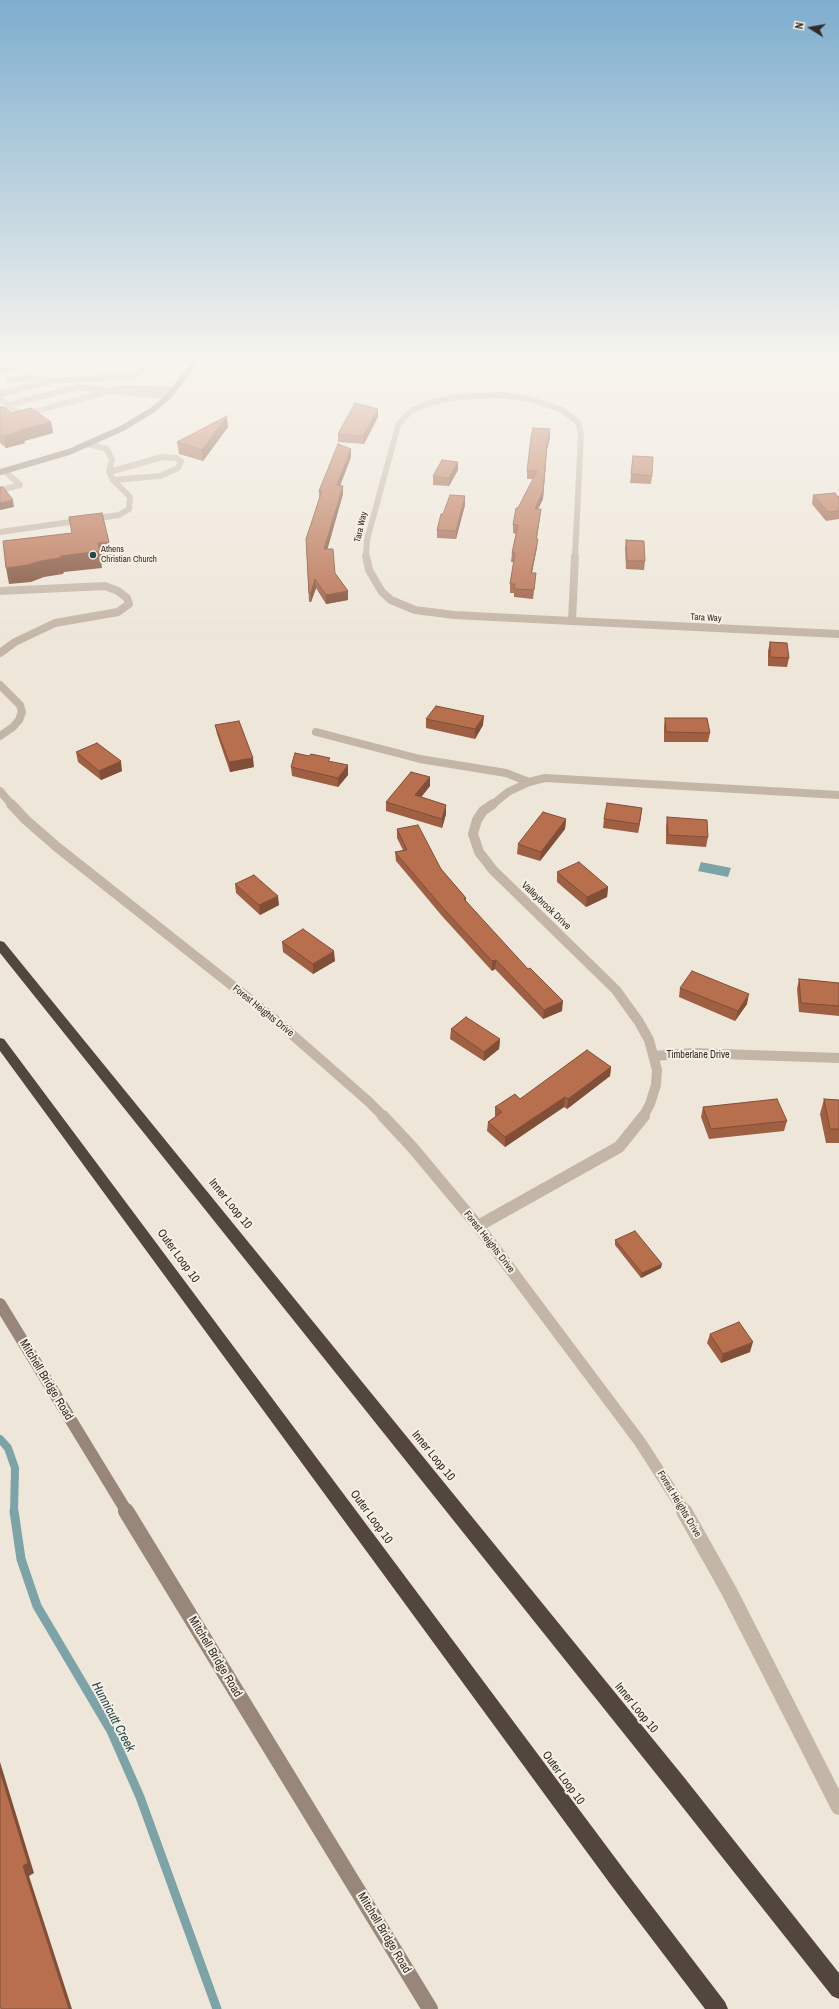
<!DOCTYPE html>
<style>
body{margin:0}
#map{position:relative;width:839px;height:2009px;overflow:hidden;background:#eee6d9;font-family:"Archivo Narrow",sans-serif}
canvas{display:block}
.north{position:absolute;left:791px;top:8px;width:40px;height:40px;-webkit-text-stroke:3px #f6f0e5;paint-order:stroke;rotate:281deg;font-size:11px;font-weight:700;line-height:16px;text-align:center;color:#322b27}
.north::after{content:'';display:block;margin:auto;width:14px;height:18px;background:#322b27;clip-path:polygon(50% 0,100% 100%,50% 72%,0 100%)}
</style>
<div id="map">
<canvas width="839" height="2009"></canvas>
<div class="north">N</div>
</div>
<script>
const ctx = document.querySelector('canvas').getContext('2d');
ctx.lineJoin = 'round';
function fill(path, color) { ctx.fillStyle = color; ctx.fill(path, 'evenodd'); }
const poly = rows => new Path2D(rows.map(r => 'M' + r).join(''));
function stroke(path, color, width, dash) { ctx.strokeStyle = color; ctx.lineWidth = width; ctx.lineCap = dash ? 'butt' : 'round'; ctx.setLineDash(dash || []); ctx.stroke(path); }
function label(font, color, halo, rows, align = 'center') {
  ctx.font = font + ' "Archivo Narrow",sans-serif'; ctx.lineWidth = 4; ctx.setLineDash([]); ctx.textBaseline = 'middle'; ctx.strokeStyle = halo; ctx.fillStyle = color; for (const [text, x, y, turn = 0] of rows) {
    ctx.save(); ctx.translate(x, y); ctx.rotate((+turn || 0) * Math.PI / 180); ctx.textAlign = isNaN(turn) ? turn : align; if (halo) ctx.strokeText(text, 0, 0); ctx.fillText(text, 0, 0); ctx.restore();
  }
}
fill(poly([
 [701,862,731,868,728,877,698,871]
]), '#7ca3a7');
stroke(poly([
 [0,1439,8,1448,15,1468,14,1512]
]), '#7ca3a7', 8);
stroke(poly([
 [14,1511,21,1559,37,1606,111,1731,140,1797,217,2009]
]), '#7ca3a7', 9);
stroke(poly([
 [72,360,71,367,147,363],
 [0,371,48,360],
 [9,380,27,378,47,380],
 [78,387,109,391,23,415,8,405,78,387],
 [0,394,50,381,134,376,141,371,150,360],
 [169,396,109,391,126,388,174,390],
 [0,399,8,405],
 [109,472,162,457,176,458,181,461,178,468,160,476,113,480],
 [1,490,20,485,5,471],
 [0,532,119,515,129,509,130,497,113,480,109,472,112,460,107,449,88,444]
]), '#c4b6a7', 6);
stroke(poly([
 [0,591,105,586,118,591,127,598,129,604,118,612,55,623,15,642,0,653],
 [0,685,20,705,22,712,19,720,13,727,0,736]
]), '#c4b6a7', 8);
stroke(poly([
 [366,557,367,540,398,426,402,420,412,410,429,403,457,397,501,395,529,399,551,406,562,410,578,422,581,434,575,557]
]), '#c4b6a7', 6);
stroke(poly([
 [366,556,369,570,382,592,391,600,415,610,454,615,572,621],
 [572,621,839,634],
 [572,621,575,556],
 [316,732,420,759,506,773,529,782],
 [0,791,12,805],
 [492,805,508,792,529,782,545,778,839,795]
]), '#c4b6a7', 8);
stroke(poly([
 [11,804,26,820,57,847,272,1017,368,1101,384,1117],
 [493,804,483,811,477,820,473,834,479,852,493,870,616,990,639,1022,649,1040,657,1070,656,1085,650,1104,643,1117],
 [654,1056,693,1053,839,1058]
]), '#c4b6a7', 10);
stroke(poly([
 [383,1116,412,1147,478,1226,640,1442,685,1512],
 [478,1226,619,1147,644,1116]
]), '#c4b6a7', 12);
stroke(poly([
 [684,1511,729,1591,839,1807]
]), '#c4b6a7', 16);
stroke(poly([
 [0,472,69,452,123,428,154,409,169,396,197,360]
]), '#978679', 6);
stroke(poly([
 [0,1304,127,1512]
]), '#978679', 12);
stroke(poly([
 [126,1511,430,2009]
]), '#978679', 16);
fill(poly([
 [0,941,4,942,683,1776,839,1973,839,1999,832,1996,669,1790,0,953,0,941],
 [0,1038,4,1039,625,1871,725,2002,728,2009,705,2009,611,1885,0,1051,0,1038]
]), '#52463f');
fill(poly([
 [0,406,12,413,51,422,53,433,24,441,25,443,6,448,0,443],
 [378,409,378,417,364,444,338,442,338,434],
 [228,427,203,461,179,454,177,442],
 [550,437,547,450,543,499,538,509,541,509,540,517,537,539,537,547,532,573,535,582,533,599,514,597,514,593,510,593,510,584,514,562,511,562,512,553,516,534,513,533,513,525,518,508,533,479,527,479,527,471],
 [633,456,652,476,651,484,630,483],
 [351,457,340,485,343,486,343,494,327,549,335,573,348,591,348,600,326,604,316,588,311,602,309,602,306,539,319,498,319,491],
 [458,462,458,470,449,486,433,485,433,476],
 [813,495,839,496,839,519,826,521,812,504],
 [465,505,456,539,437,538,437,530],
 [626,540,645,561,644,570,626,569,625,549],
 [770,642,789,658,787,667,768,666,768,651],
 [665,718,710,733,708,742,664,742,664,727],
 [426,719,483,725,475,739,426,728],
 [215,725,254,767,230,772,217,734],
 [76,752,122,771,101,780,78,762],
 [330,761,348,775,338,787,292,776,291,767],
 [430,777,430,786,421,797,446,805,446,814,442,828,386,811,386,802],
 [641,817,638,833,603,828,604,819],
 [667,817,708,837,706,847,666,844,666,827],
 [566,819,565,829,540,861,517,854,518,844],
 [397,829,441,869,466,898,466,901,562,1011,543,1019,495,969,492,971,442,916,396,861,395,852,403,850,397,838],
 [557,872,608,887,607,897,586,907,557,882],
 [235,884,279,905,260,915,236,893],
 [282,942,335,961,313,974,283,952],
 [799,979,839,983,839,1016,799,1012,797,989],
 [680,988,747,1004,735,1021,679,997],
 [451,1029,500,1039,499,1049,484,1061,450,1039],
 [611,1067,610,1076,567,1109,564,1107,505,1147,487,1131,488,1122,495,1117,495,1107,520,1099],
 [824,1099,839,1100,839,1143,826,1143,820,1114],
 [703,1107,787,1121,784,1131,709,1139,701,1117],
 [615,1240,661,1268,641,1278,615,1245],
 [710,1334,750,1352,721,1363,707,1343]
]), '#9e5f43');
fill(poly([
 [378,409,378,417,364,444,363,436],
 [227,416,228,427,203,461,202,450],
 [51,422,53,433,24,441,25,443,6,448,4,436,20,430],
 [550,429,550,437,547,450,543,499,534,517,535,509],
 [351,449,351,457,337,494,337,485],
 [458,462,458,470,449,486,449,478],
 [343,486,343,494,325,558,324,549],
 [465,496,465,505,456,539,456,531],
 [13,500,14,507,0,510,0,503],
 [541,509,540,517,535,547,536,539],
 [538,539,537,547,530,582,531,573],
 [109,542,111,558,101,559,102,568,64,572,63,574,44,577,31,582,9,584,6,568,61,556,98,543],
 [315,579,316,588,311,602,311,593],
 [348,591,348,600,326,604,326,595],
 [484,716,483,725,475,739,475,729],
 [253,758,254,767,230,772,229,762],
 [121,761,122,771,101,780,99,771],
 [348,765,348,775,338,787,338,778],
 [430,777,430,786,415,805,415,795],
 [446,805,446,814,442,828,442,819],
 [642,808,641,817,638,833,639,824],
 [566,819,565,829,540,861,541,852],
 [608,887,607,897,586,907,587,897],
 [278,896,279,905,260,915,259,905],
 [334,951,335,961,313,974,313,964],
 [496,960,495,969,492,971,492,961],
 [749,994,747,1004,735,1021,738,1011],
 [563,1001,562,1011,543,1019,544,1010],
 [500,1039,499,1049,484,1061,484,1052],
 [611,1067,610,1076,567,1109,568,1099],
 [565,1097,564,1107,505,1147,505,1137],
 [662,1264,661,1268,641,1278,642,1273],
 [753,1342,750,1352,721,1363,723,1354],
 [0,1762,34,1873,29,1876,72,2009,69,2009,23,1866,0,1771]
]), '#814e37');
const building = poly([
 [355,403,378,409,363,436,338,434,355,403],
 [0,406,2,408,4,407,12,413,31,408,51,422,20,430,22,431,4,436,0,433,0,406],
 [227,416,202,450,177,442,227,416],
 [533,428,550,429,547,442,543,491,535,509,541,509,536,539,538,539,531,573,536,573,534,590,514,589,515,584,510,584,515,553,512,553,518,525,513,525,516,508,518,508,537,471,527,471,531,437,533,428],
 [338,444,351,449,337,485,343,486,324,549,333,549,335,573,348,591,326,595,315,579,311,593,309,593,306,539,322,491,319,491,338,444],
 [633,456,653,457,652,476,631,474,633,456],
 [442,460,458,462,449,478,433,476,442,460],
 [0,487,3,487,13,500,0,503,0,487],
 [835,493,838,497,839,496,839,511,828,512,813,495,835,493],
 [450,495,465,496,456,531,437,530,441,514,443,514,450,495],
 [102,513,109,542,98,543,100,551,61,556,60,558,41,561,28,565,6,568,3,541,72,533,69,517,102,513],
 [626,540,644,541,645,561,627,561,626,540],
 [770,642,787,643,789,658,770,657,770,642],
 [436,706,484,716,475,729,426,719,436,706],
 [665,718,707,718,710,733,666,732,665,718],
 [239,721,253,758,229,762,215,725,239,721],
 [97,743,121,761,99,771,76,752,97,743],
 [295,753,309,756,311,754,330,758,328,761,348,765,338,778,291,767,295,753],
 [411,772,430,777,415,795,446,805,442,819,386,802,411,772],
 [607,803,642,808,639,824,604,819,607,803],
 [543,812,566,819,541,852,518,844,543,812],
 [667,817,707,820,708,837,668,835,667,817],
 [418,825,441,869,466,898,464,899,528,969,530,968,563,1001,544,1010,496,960,492,961,442,907,395,852,407,850,397,829,418,825],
 [579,862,608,887,587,897,557,872,579,862],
 [254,875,278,896,259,905,235,884,254,875],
 [303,929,334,951,313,964,282,942,303,929],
 [692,971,749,994,738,1011,680,988,692,971],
 [799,979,839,983,839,1006,801,1003,799,979],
 [466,1017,500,1039,484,1052,451,1029,466,1017],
 [587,1050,611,1067,568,1099,565,1097,505,1137,488,1122,502,1112,495,1107,515,1094,520,1099,587,1050],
 [777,1099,787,1121,711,1129,703,1107,777,1099],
 [824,1099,839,1100,839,1129,830,1129,824,1099],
 [635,1231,662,1264,642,1273,615,1240,635,1231],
 [739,1322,753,1342,723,1354,710,1334,739,1322],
 [0,1771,28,1863,23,1866,69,2009,1,2009,0,2006,0,1771]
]);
fill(building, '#b86f4e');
stroke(building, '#814e37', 1);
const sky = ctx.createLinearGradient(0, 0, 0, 641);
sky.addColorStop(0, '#7dadce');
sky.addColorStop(0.56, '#f7f4ee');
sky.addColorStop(1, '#f7f4ee00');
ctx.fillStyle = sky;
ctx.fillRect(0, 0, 839, 641);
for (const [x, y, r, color] of [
 [93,555,4,"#21484e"]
]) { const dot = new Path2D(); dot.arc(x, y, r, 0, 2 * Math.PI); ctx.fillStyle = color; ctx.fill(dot); stroke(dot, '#f6f0e5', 1.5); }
label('9px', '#322b27', '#f6f0e5', [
 ["Tara Way",361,527,-77],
 ["Tara Way",706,618,3]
]);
label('9px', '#322b27', '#f6f0e5', [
 ["Athens",101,550],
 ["Christian Church",101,560]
], 'left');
label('10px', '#322b27', '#f6f0e5', [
 ["Valleybrook Drive",546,906,44],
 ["Forest Heights Drive",263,1011,39],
 ["Timberlane Drive",698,1055],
 ["Forest Heights Drive",489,1242,52],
 ["Forest Heights Drive",679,1504,59]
]);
label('12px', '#322b27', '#f6f0e5', [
 ["Inner Loop 10",230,1204,51],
 ["Outer Loop 10",178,1256,54],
 ["Mitchell Bridge Road",46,1380,59],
 ["Inner Loop 10",433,1456,51],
 ["Outer Loop 10",371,1517,54],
 ["Mitchell Bridge Road",215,1657,59],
 ["Inner Loop 10",636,1708,51],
 ["Outer Loop 10",563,1778,54],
 ["Mitchell Bridge Road",384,1933,59]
]);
label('italic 13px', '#21484e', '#f6f0e5', [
 ["Hunnicutt Creek",113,1717,62]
]);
</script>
